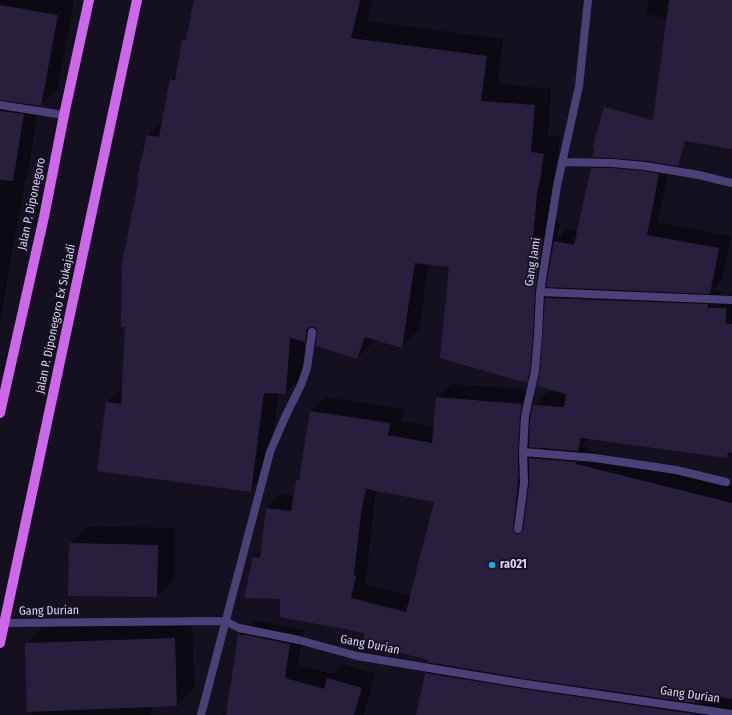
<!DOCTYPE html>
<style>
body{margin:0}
canvas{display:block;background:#15101f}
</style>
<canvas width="732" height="715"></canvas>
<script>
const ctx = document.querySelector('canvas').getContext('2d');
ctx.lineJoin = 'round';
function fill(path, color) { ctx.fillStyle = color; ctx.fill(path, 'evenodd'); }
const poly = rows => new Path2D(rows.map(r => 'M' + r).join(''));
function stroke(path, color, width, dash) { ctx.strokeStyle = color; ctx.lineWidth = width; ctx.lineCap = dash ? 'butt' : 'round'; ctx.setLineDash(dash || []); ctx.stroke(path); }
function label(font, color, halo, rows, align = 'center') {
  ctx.font = font + ' "Fira Sans Condensed",sans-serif'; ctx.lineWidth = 3.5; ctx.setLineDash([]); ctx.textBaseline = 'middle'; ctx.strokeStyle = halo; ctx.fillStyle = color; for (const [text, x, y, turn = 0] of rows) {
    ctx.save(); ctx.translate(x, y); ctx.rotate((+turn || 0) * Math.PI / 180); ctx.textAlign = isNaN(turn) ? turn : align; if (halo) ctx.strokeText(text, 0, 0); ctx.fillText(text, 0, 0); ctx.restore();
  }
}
fill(poly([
 [0,0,74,0,58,87,41,105,39,105,27,178,25,180,0,321],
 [195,0,372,0,368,21,503,39,498,84,551,89,548,136,560,137,556,168,555,169,550,220,560,222,557,239,567,229,578,231,592,169,604,156,670,162,658,222,731,236,722,280,712,290,721,291,721,295,732,295,732,452,727,457,590,438,580,447,590,448,589,451,732,486,732,715,417,715,426,673,437,663,366,632,281,598,254,557,262,549,266,508,281,494,295,496,297,481,301,477,311,411,325,397,404,409,402,421,435,427,437,398,451,384,535,390,533,407,548,391,561,392,542,366,526,382,450,266,429,263,419,330,402,346,375,339,374,341,357,358,317,329,305,341,303,376,286,393,279,393,267,474,250,491,107,402,123,387,148,135,164,119,171,80,177,73,183,40,188,34],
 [551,286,558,286,550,294],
 [531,446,541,447,532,456],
 [376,490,435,502,411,596,365,584,369,562,368,562],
 [648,0,732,0,732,148,668,18,646,14],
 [88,526,175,528,175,578,157,596,69,595,70,544],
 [192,620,195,687,177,705,151,706,151,715,32,715,26,644,43,626],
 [260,621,304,630,298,665,333,674,342,664,375,674,364,715,222,715,228,709,239,636,253,622]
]), '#0007');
fill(poly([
 [194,0,360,0,351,38,487,56,481,101,535,105,531,152,544,154,539,186,538,186,533,236,543,238,535,291,533,335,530,370,527,383,440,358,449,267,415,263,402,348,365,337,357,359,316,346,317,330,316,328,313,327,310,327,307,329,305,342,290,338,286,394,264,393,251,492,97,471,106,402,121,404,125,327,121,327,122,263,139,178,137,178,147,135,159,137,170,79,175,80,182,39,186,40],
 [669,0,732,0,732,149,685,141,678,166,646,161,612,158,593,157,595,147,593,146,604,107,653,120],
 [0,5,58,15,41,106,0,100],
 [0,111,24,114,13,181,0,180],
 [591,168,612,168,644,171,659,174,647,235,719,248,710,294,546,287,554,241,574,245],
 [545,298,708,304,707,308,726,308,726,324,732,324,732,453,728,452,727,458,581,438,578,451,529,447,530,417,533,405,564,407,566,394,537,386,540,371],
 [436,397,522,404,520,416,518,452,518,483,513,528,513,531,517,534,520,534,523,530,529,484,529,458,576,462,576,464,732,503,732,699,696,693,695,703,520,678,428,662,428,660,362,643,365,633,280,617,280,599,244,598,253,557,260,558,266,508,291,511,296,480,299,480,310,411,390,423,388,435,432,443],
 [366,489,434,502,406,612,351,598,356,576,354,575,361,514],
 [69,543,158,545,157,597,68,596],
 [238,635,246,635,290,644,285,678,324,689,327,678,362,688,354,715,226,715],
 [175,638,177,706,27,712,25,643],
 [425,673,518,688,694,714,694,715,416,715]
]), '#291e3e');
stroke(poly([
 [0,105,64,115],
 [562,162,612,163,645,166,699,175,732,183],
 [540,292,732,300],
 [523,452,595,458,676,470,726,482],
 [518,529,524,483,523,452,525,416,535,371,538,335,540,292,557,186,579,86,588,0],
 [4,623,225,621,239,628,299,640,357,656,519,683,732,714],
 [201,715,270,452,286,415,301,385,307,368,312,332]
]), '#4b4078', 8);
stroke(poly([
 [0,413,44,217,64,115,89,0],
 [0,643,137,0]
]), '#ce68eb', 10);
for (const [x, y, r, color] of [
 [492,565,4,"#1dabdc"]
]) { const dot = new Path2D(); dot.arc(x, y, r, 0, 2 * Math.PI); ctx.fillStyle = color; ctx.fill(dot); stroke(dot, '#15101f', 1.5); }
label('12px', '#ddd3f9', '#15101f', [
 ["Jalan P. Diponegoro",32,204,-78],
 ["Gang Jami",533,262,-81],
 ["Jalan P. Diponegoro Ex Sukajadi",56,319,-78],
 ["Gang Durian",49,611,-1],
 ["Gang Durian",370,645,11],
 ["Gang Durian",690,695,8]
]);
label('bold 12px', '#ddd3f9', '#15101f', [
 ["ra021",500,565]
], 'left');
</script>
